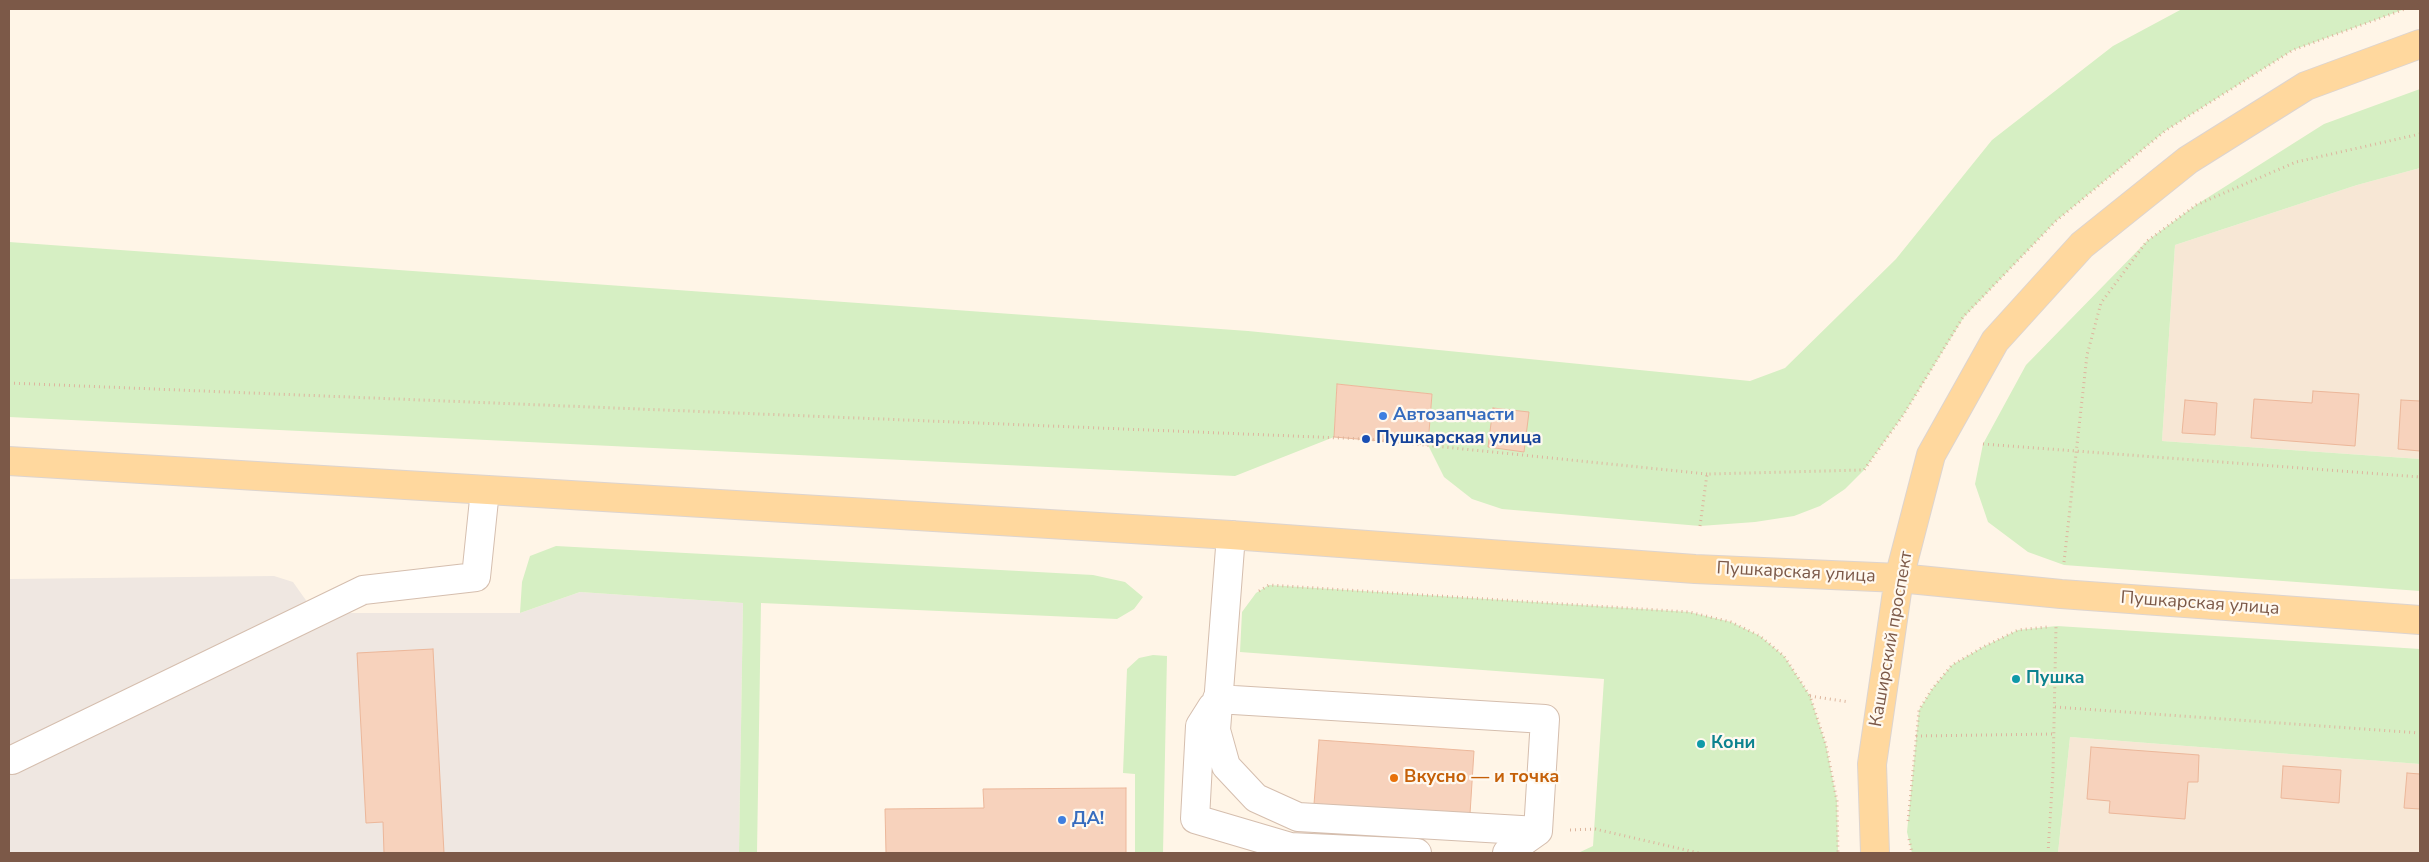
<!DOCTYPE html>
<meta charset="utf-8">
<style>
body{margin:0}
#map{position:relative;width:2429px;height:862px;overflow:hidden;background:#fff5e7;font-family:"Nunito Sans",sans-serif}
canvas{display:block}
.frame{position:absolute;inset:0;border:10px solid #7c5948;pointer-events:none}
</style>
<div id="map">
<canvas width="2429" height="862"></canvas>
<div class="frame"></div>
</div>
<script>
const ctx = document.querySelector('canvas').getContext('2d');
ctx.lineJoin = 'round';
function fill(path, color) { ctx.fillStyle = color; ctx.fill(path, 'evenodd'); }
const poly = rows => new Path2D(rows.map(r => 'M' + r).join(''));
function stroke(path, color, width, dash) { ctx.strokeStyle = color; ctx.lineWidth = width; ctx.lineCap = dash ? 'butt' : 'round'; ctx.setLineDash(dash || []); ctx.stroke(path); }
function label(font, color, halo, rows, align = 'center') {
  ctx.font = font + ' "Nunito Sans",sans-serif'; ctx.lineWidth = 4.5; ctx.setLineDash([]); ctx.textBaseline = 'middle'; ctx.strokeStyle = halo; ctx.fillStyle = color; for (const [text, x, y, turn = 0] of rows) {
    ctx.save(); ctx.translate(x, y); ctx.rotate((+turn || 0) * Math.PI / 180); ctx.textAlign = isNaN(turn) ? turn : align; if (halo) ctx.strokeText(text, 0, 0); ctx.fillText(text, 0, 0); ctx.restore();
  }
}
fill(poly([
 [2420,168,2420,459,2162,441,2175,245,2357,185],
 [2070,737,2420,764,2420,853,2058,853]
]), '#f7e7d5');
fill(poly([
 [274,576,293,582,315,613,520,613,580,592,743,603,739,853,9,853,9,579]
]), '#efe7e1');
fill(poly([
 [2182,9,2405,9,2293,50,2165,131,2056,221,1964,317,1904,414,1864,470,1845,489,1820,506,1794,516,1755,522,1700,526,1502,509,1472,499,1444,477,1428,445,1432,394,1337,384,1334,437,1235,476,9,417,9,242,1248,331,1750,381,1785,368,1896,259,1992,140,2113,46],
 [2420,89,2420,168,2357,185,2175,245,2162,441,2420,459,2420,591,2064,565,2028,552,1988,522,1975,484,1983,444,2026,365,2147,241,2196,205,2324,124],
 [556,546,1093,575,1125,582,1143,597,1134,609,1117,619,761,603,757,853,739,853,743,603,580,592,520,613,522,582,530,556],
 [1269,585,1689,612,1731,622,1760,636,1784,656,1810,696,1826,745,1837,801,1838,853,1578,853,1593,846,1604,679,1240,652,1242,612,1256,593],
 [2057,626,2420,649,2420,764,2070,737,2058,853,1912,853,1907,832,1919,710,1932,689,1952,665,1983,647,2018,630],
 [1153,655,1167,656,1163,853,1135,853,1135,774,1123,773,1127,669,1139,658]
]), '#d6efc3');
const building = poly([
 [1337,384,1432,394,1428,445,1334,437,1337,384],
 [2313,391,2359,394,2355,446,2251,438,2254,399,2312,403,2313,391],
 [2185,400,2217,403,2215,435,2182,433,2185,400],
 [2401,400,2420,401,2420,451,2398,449,2401,400],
 [1493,408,1529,412,1524,452,1488,447,1493,408],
 [433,649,444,853,384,853,383,822,366,823,357,653,433,649],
 [1319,740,1474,751,1470,814,1314,804,1319,740],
 [2091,747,2199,755,2198,782,2188,782,2185,819,2109,813,2110,801,2087,799,2091,747],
 [2283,766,2341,770,2339,803,2281,798,2283,766],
 [2407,773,2420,774,2420,809,2404,808,2407,773],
 [1126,788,1126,853,886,853,885,809,984,808,983,789,1126,788]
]);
fill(building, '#f7d2bc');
stroke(building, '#ecb79a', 1);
const minor = poly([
 [1231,535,1216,730,1226,766,1256,798,1298,817,1538,831],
 [1217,699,1545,719,1538,831],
 [1212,707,1200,726,1195,819,1290,847,1417,853],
 [12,760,363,590,476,577,485,490],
 [1507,853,1538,831]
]);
const major = poly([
 [9,461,1231,535,1695,569,1899,578,2061,594,2420,620],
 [1875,853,1872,764,1899,578,1931,455,1995,341,2082,245,2188,160,2306,86,2420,44]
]);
stroke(minor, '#d5beae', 30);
stroke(major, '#ddd4cf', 30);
stroke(poly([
 [9,383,1366,439,1707,474],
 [1983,444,2420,477],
 [1700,526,1707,474,1864,470,1904,414,1963,317,2056,221,2165,131,2293,50,2405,9],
 [2064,562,2087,355,2101,303,2147,241,2196,205,2296,162,2420,134],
 [1259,591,1269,585,1689,612,1731,622,1760,636,1784,656,1810,696,1826,745,1837,801,1838,853],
 [1810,696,1849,702],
 [2055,707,2420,733],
 [1916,736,2055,734],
 [1908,821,1919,710,1932,689,1952,665,1983,647,2018,630,2047,627],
 [1570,830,1595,829,1699,853],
 [1909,839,1912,853],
 [2048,853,2053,772,2056,626]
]), '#ddb59e', 3, [1, 4]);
stroke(minor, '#fff', 28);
stroke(major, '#ffd89e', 28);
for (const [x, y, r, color] of [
 [1383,416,5,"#3f7fe0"],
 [1366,439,5,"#1a4fb4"],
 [2016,679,5,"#0f9aa8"],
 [1701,744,5,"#0f9aa8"],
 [1394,778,5,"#e8710a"],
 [1062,820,5,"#3f7fe0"]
]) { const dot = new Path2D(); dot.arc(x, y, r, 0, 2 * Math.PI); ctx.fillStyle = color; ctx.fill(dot); stroke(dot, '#fff9f0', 2); }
label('bold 18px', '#366cbe', '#fff9f0', [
 ["Автозапчасти",1393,416],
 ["ДА!",1072,820]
], 'left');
label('bold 18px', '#164399', '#fff9f0', [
 ["Пушкарская улица",1376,439]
], 'left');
label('18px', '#7c5948', '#fff9f0', [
 ["Пушкарская улица",1796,573,3],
 ["Пушкарская улица",2200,604,4],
 ["Каширский проспект",1892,639,-80]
]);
label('bold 18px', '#0d838f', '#fff9f0', [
 ["Пушка",2026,679],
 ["Кони",1711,744]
], 'left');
label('bold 18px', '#c56008', '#fff9f0', [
 ["Вкусно — и точка",1404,778]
], 'left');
</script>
